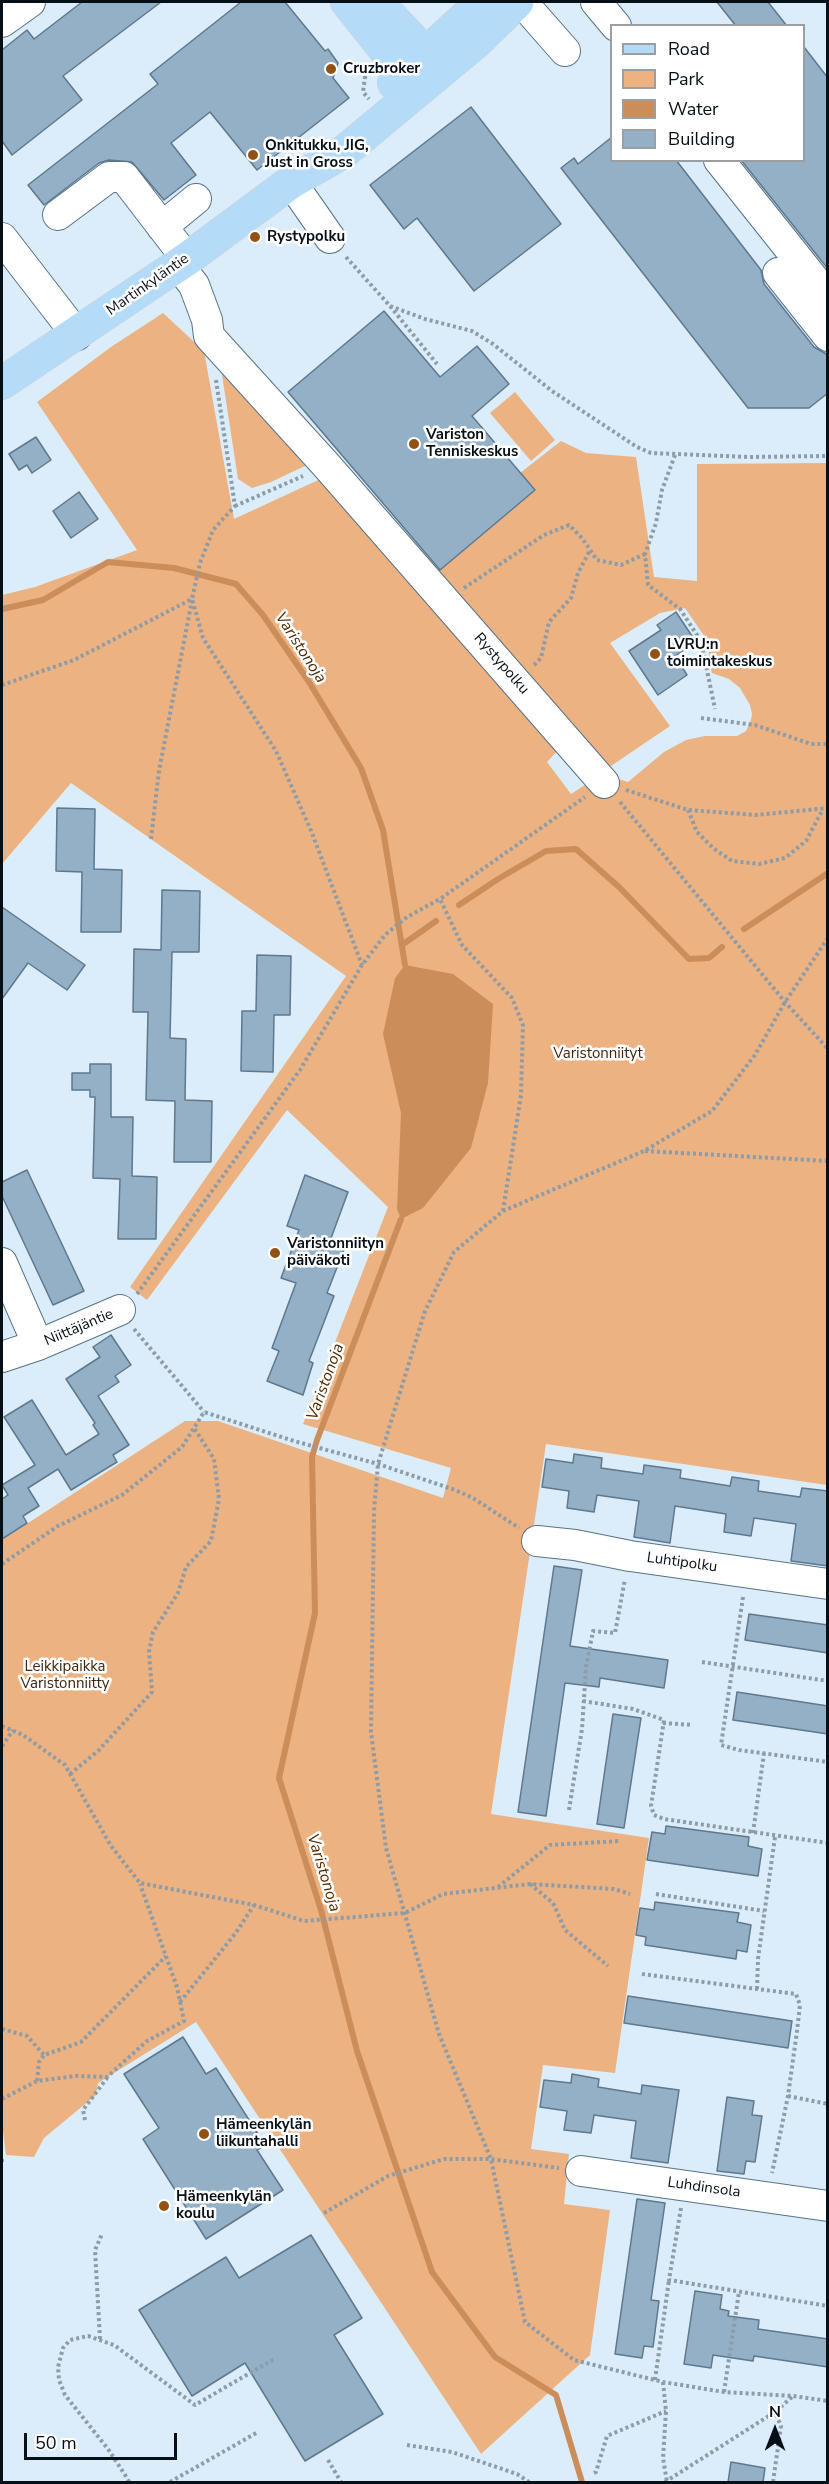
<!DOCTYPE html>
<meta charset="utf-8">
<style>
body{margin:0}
#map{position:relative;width:829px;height:2484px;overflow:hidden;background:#dbedfa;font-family:"Nunito Sans",sans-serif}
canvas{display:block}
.frame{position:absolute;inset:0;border:3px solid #050f16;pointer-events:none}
.legend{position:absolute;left:610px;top:24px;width:195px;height:138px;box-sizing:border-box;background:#fff;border:2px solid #9b9fa2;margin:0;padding:8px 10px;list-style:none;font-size:18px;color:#050f16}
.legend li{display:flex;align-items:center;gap:12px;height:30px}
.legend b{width:30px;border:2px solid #9b9fa2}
.north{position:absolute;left:745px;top:2400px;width:60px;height:60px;-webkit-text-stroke:4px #fff;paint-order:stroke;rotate:0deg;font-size:16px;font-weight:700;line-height:24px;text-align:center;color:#050f16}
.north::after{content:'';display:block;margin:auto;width:21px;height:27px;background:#050f16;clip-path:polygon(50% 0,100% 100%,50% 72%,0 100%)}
.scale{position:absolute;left:24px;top:2433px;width:153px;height:27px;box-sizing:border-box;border:3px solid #050f16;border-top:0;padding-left:8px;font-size:18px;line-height:21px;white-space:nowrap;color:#050f16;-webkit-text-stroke:4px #fff;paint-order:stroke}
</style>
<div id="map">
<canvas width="829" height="2484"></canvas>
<div class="frame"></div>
<ul class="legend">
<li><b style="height:8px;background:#b4dcf8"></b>Road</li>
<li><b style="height:16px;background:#ecb282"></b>Park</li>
<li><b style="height:16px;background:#cb8e5b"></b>Water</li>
<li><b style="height:16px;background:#94b0c6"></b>Building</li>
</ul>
<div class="north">N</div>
<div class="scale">50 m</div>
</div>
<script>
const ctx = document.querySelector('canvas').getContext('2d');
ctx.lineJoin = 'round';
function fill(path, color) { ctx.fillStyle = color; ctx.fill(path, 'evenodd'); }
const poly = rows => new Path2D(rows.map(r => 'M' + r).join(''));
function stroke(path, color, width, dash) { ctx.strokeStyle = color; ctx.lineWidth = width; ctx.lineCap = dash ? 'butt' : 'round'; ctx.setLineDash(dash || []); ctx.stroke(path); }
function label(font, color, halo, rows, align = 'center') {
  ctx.font = font + ' "Nunito Sans",sans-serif'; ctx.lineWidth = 5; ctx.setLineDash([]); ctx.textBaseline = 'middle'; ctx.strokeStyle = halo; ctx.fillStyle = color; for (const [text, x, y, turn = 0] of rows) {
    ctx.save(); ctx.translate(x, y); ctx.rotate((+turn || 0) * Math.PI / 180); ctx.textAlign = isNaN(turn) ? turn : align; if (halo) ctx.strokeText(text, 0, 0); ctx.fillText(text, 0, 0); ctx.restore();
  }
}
fill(poly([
 [163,313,204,351,234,519,327,476,563,745,547,762,571,794,602,774,628,782,664,752,686,740,705,736,737,736,746,731,751,720,752,714,750,705,740,688,729,679,712,673,707,640,685,608,660,613,610,643,670,726,611,766,592,760,431,573,440,570,534,490,520,473,561,441,586,453,636,457,654,577,697,581,697,464,827,463,827,1485,546,1444,491,1814,649,1838,615,2073,543,2065,531,2149,569,2154,564,2204,610,2210,590,2355,481,2454,196,2022,98,2083,96,2095,44,2138,34,2157,6,2155,2,2123,2,1540,185,1421,218,1421,443,1498,451,1468,303,1424,388,1207,287,1110,147,1300,130,1287,346,976,71,783,2,864,2,595,35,587,137,550,37,402,111,347],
 [220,362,307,465,271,482,252,488,238,479],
 [515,392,555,440,531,461,490,413]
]), '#ecb282');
fill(poly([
 [405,965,453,974,493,1004,488,1083,471,1148,423,1208,401,1219,397,1209,401,1113,383,1034,395,978]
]), '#cb8e5b');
stroke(poly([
 [2,609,43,600,108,562,174,568,236,584,263,615,309,682,361,768,383,830,405,965],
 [459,905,498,879,546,851,576,849,619,887,689,959,709,958,722,947],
 [744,929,828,873],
 [402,945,436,921],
 [401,1219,317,1440,312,1457,315,1613,279,1778,321,1910,357,2051,432,2272,495,2357,556,2395,582,2482]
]), '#cb8e5b', 6);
const building = poly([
 [82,2,161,2,63,76,82,100,12,155,2,141,2,50,27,30,34,39,82,2],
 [241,2,285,2,325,51,328,49,338,63,333,78,349,98,257,170,210,112,171,143,196,175,164,200,132,162,109,160,99,163,44,205,28,185,158,84,150,74,241,2],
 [717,2,768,2,787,26,736,26,717,2],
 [804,47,828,78,828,269,741,160,804,160,804,47],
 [471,107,561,224,474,291,417,218,404,229,370,185,471,107],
 [612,137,612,160,676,160,761,270,764,284,814,347,828,355,828,393,809,408,748,408,561,168,574,158,578,164,612,137],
 [384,311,440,377,477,346,509,384,472,416,535,490,440,570,288,392,384,311],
 [36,437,51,460,32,473,27,465,19,470,9,454,36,437],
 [79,492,98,519,71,538,53,511,79,492],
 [676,612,696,642,675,656,687,675,658,695,629,651,661,630,657,625,676,612],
 [57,808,95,809,94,869,122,870,121,932,81,932,82,872,56,871,57,808],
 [162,890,200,891,199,952,172,952,170,1038,186,1039,185,1100,212,1101,211,1162,174,1162,175,1101,146,1100,148,1012,133,1012,134,949,161,950,162,890],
 [2,907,85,965,67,990,28,963,2,999,2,907],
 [257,955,291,956,290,1015,274,1015,273,1072,241,1071,242,1011,256,1011,257,955],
 [90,1064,111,1064,111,1117,133,1117,132,1176,157,1177,156,1239,118,1239,120,1179,93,1178,95,1097,90,1097,90,1090,72,1090,72,1073,90,1073,90,1064],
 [27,1170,84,1291,53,1305,2,1196,2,1182,27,1170],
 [305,1175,348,1192,330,1241,345,1247,327,1293,334,1296,309,1361,313,1363,303,1395,267,1381,279,1351,272,1348,296,1283,281,1278,299,1230,287,1226,305,1175],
 [111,1335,131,1365,115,1376,119,1382,98,1396,129,1445,113,1455,117,1462,71,1490,58,1469,28,1488,39,1506,23,1516,27,1523,2,1539,2,1499,8,1495,2,1485,35,1465,4,1417,32,1400,66,1455,99,1434,93,1425,95,1423,66,1379,100,1357,93,1347,111,1335],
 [574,1454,602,1458,601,1468,643,1474,644,1465,681,1470,680,1478,730,1486,732,1477,759,1481,758,1491,800,1497,802,1488,828,1491,828,1566,791,1561,796,1524,754,1518,751,1536,724,1532,726,1514,675,1506,670,1543,634,1537,639,1501,597,1495,594,1512,567,1508,569,1491,542,1487,546,1459,573,1463,574,1454],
 [554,1566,582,1570,570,1646,668,1660,664,1688,600,1678,599,1687,565,1683,546,1816,518,1812,554,1566],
 [749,1614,828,1625,828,1653,745,1640,749,1614],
 [737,1692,828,1706,828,1734,733,1720,737,1692],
 [613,1714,641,1718,624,1828,597,1824,613,1714],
 [666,1826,749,1837,748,1846,762,1849,758,1876,647,1860,652,1832,665,1834,666,1826],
 [655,1902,739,1913,737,1922,751,1925,747,1952,737,1950,736,1959,645,1945,646,1937,636,1935,640,1908,654,1910,655,1902],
 [628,1996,792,2021,788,2048,624,2023,628,1996],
 [183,2037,206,2074,216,2068,265,2145,257,2150,283,2190,206,2239,143,2139,159,2128,124,2074,183,2037],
 [572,2074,599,2079,598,2087,641,2094,642,2085,679,2090,668,2163,631,2158,636,2121,594,2115,591,2133,564,2130,567,2111,540,2107,544,2080,571,2083,572,2074],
 [727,2097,754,2101,752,2115,762,2116,755,2162,746,2161,744,2174,717,2171,727,2097],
 [637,2199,665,2203,651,2300,659,2301,653,2347,644,2346,642,2358,615,2354,637,2199],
 [311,2235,362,2318,334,2335,383,2414,305,2461,245,2363,192,2396,139,2310,226,2257,239,2278,311,2235],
 [695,2291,722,2295,720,2309,729,2311,728,2316,759,2320,758,2329,828,2339,828,2367,754,2356,753,2361,713,2355,711,2368,684,2364,695,2291],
 [731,2462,765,2468,763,2482,728,2482,731,2462]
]);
fill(building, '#94b0c6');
stroke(building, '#5e788d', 1.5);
const minor = poly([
 [522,2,565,51],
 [596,2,616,26],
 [2,22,30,2],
 [719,160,828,297],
 [291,182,330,238],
 [58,215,109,177,124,177,187,259],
 [162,227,196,199],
 [2,238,77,335],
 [178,265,194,285,207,320,209,336,327,466,604,783],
 [778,273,828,336],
 [2,1263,38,1345],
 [2,1357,38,1345,120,1310],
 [537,1541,575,1545,630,1556,828,1584],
 [581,2171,828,2206]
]);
const major = poly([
 [347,2,417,90],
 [377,2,440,69],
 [394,83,482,2],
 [2,383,187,259,291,182,345,151,475,43,517,2]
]);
stroke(minor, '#587286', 32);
stroke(major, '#cdcfd0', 34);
stroke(poly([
 [366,70,363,92,369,99],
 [346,257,390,306,425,319,472,331,493,344,552,391,637,447,651,453,748,457,828,456],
 [390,306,437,364],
 [216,380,235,506,213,530,200,563,192,599,203,638,276,751,312,833,362,965],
 [675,455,662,490,656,523,645,554,648,585,680,609,701,641,715,709],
 [235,506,303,476],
 [464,588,544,535,569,525,582,538,597,560,621,565,645,554],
 [534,665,541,658,549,622,571,598,578,573,590,550],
 [2,685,74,660,192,599],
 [701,718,755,725,811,744,828,744],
 [626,790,688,810,756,815,828,808],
 [620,802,785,1002,828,1049],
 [688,810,697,832,713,848,732,861,759,864,785,858,806,841,823,809],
 [151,839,159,771,192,600],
 [828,938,785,1002,755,1055,712,1111,644,1151,503,1211,454,1252,425,1311,378,1464,374,1511,371,1732,386,1848,439,2034,491,2159,525,2322,574,2360,663,2382,724,2392,793,2396,828,2401],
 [645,1151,828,1161],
 [503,1211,521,1095,523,1025,512,998,462,945,440,899,585,797],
 [137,1294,300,1070,362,965,385,935,407,917,440,899],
 [134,1329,204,1412],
 [2,1564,58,1526,122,1495,182,1447,204,1412,294,1441,378,1464,455,1490,473,1498,519,1528],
 [743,1597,721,1745,739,1750,828,1762],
 [702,1662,828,1681],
 [583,1701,633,1709,664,1720,651,1806,654,1815,664,1819,828,1843],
 [663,1723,693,1725],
 [2,1726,23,1735,65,1765,111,1846,140,1883,254,1905,304,1921,405,1913,443,1894,530,1884,614,1889,630,1894],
 [2,1746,13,1730],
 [70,1774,98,1751,152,1692,149,1652,153,1632,178,1593,186,1567,211,1541,219,1499,214,1459,194,1428],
 [569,1810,582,1729,586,1667,593,1631,615,1633,625,1579],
 [753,1833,764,1753],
 [530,1884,553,1903,565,1930,608,1966],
 [498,1887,550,1845,620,1841],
 [656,1894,764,1911],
 [642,1974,796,1994,800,2005,797,2031,788,2096,772,2173],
 [757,1989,758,1959,775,1837],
 [180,2002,235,1934,254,1905],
 [2,2029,27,2036,44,2055],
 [37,2081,39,2062,44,2055,81,2042,166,1956],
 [788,2096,828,2104],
 [2,2099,37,2081,76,2076,107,2077,147,2041,184,2021,177,1987,140,1884],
 [85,2120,83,2110,107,2078],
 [2,2159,2,2163],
 [681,2208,669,2280,828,2306],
 [324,2213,388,2176,444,2159,491,2159,559,2168],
 [100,2339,95,2250,102,2234],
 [655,2380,669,2280],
 [663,2382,666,2411,663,2458,667,2482],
 [724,2392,739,2292],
 [407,2445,452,2452,517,2474,529,2482],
 [328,2460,341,2482],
 [594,2473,596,2472,607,2436,666,2411],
 [129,2482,127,2478,108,2449,65,2395,59,2380,58,2367,63,2348,70,2340,88,2336,114,2345,195,2405,274,2359],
 [170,2482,258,2432],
 [665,2482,775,2412,793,2396],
 [773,2482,781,2426,775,2412]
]), '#8d9ca7', 4, [3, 3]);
stroke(minor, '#fff', 30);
stroke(major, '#b4dcf8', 33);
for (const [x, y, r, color] of [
 [331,69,6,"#905315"],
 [253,155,6,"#905315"],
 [255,237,6,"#905315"],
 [414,444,6,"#905315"],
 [655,654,6,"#905315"],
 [275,1253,6,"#905315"],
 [204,2134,6,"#905315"],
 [164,2206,6,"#905315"]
]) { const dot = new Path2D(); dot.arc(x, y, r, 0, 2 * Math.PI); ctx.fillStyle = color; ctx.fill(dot); stroke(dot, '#fff', 2); }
label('bold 15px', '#050f16', '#fff', [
 ["Cruzbroker",343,69],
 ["Onkitukku, JIG,",265,146],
 ["Just in Gross",265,163],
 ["Rystypolku",267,237],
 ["Variston",426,435],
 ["Tenniskeskus",426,452],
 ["LVRU:n",667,645],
 ["toimintakeskus",667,662],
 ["Varistonniityn",287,1244],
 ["päiväkoti",287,1261],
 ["Hämeenkylän",216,2125],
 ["liikuntahalli",216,2142],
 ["Hämeenkylän",176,2197],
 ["koulu",176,2214]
], 'left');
label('15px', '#050f16', '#fff', [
 ["Martinkyläntie",148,285,-35],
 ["Rystypolku",501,664,49],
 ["Niittäjäntie",79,1328,-23],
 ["Luhtipolku",682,1563,8],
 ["Luhdinsola",704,2188,8]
]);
label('15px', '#402610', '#fff', [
 ["Varistonniityt",598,1054],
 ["Leikkipaikka",65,1667],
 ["Varistonniitty",65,1684]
]);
label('italic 16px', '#522a00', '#fff', [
 ["Varistonoja",300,648,57],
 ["Varistonoja",326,1382,-70],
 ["Varistonoja",323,1873,73]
]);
</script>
